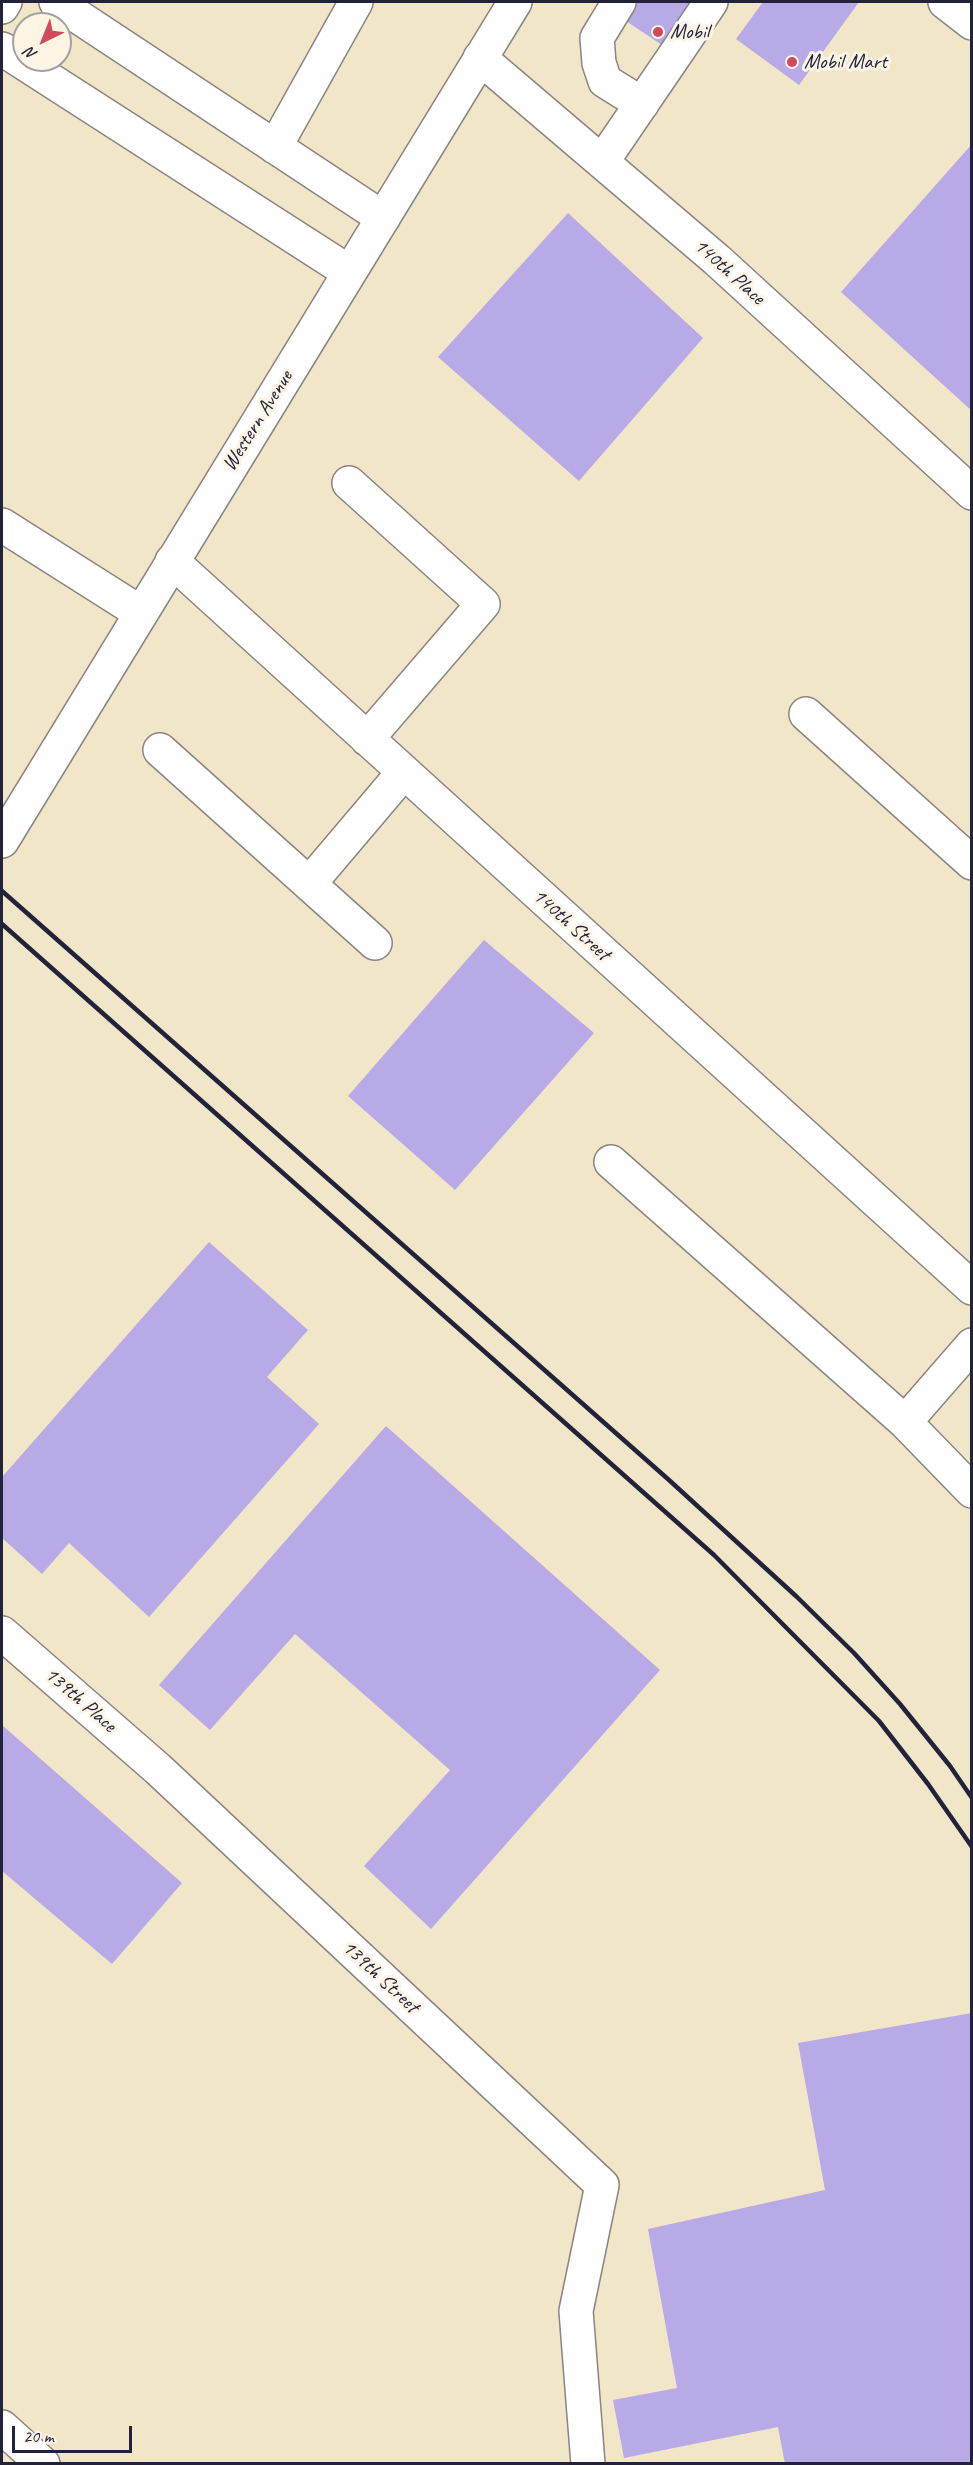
<!DOCTYPE html>
<style>
body{margin:0}
#map{position:relative;width:973px;height:2465px;overflow:hidden;background:#f2e6c9;font-family:Caveat,sans-serif}
canvas{display:block}
.frame{position:absolute;inset:0;border:3px solid #22223b;pointer-events:none}
.north{position:absolute;left:12px;top:12px;width:60px;height:60px;box-sizing:border-box;background:#fcf5e5;border:2px solid #a5a1a1;border-radius:50%;rotate:223deg;font-size:16px;font-weight:700;line-height:24px;text-align:center;color:#22223b}
.north::after{content:'';display:block;margin:auto;width:21px;height:27px;background:#d1495b;clip-path:polygon(50% 0,100% 100%,50% 72%,0 100%)}
.scale{position:absolute;left:12px;top:2426px;width:120px;height:27px;box-sizing:border-box;border:3px solid #22223b;border-top:0;padding-left:8px;font-size:18px;line-height:21px;white-space:nowrap;color:#22223b;-webkit-text-stroke:4px #fcf5e5;paint-order:stroke}
</style>
<div id="map">
<canvas width="973" height="2465"></canvas>
<div class="frame"></div>
<div class="north">N</div>
<div class="scale">20 m</div>
</div>
<script>
const ctx = document.querySelector('canvas').getContext('2d');
ctx.lineJoin = 'round';
function fill(path, color) { ctx.fillStyle = color; ctx.fill(path, 'evenodd'); }
const poly = rows => new Path2D(rows.map(r => 'M' + r).join(''));
function stroke(path, color, width, dash) { ctx.strokeStyle = color; ctx.lineWidth = width; ctx.lineCap = dash ? 'butt' : 'round'; ctx.setLineDash(dash || []); ctx.stroke(path); }
function label(font, color, halo, rows, align = 'center') {
  ctx.font = font + ' Caveat,sans-serif'; ctx.lineWidth = 6; ctx.setLineDash([]); ctx.textBaseline = 'middle'; ctx.strokeStyle = halo; ctx.fillStyle = color; for (const [text, x, y, turn = 0] of rows) {
    ctx.save(); ctx.translate(x, y); ctx.rotate((+turn || 0) * Math.PI / 180); ctx.textAlign = isNaN(turn) ? turn : align; if (halo) ctx.strokeText(text, 0, 0); ctx.fillText(text, 0, 0); ctx.restore();
  }
}
fill(poly([
 [629,2,693,2,665,47,620,17],
 [763,2,859,2,799,85,736,39],
 [972,144,972,411,841,292],
 [568,213,703,338,579,481,438,357],
 [484,940,594,1033,455,1190,348,1096],
 [209,1242,308,1330,267,1377,319,1424,149,1617,69,1543,42,1574,2,1538,2,1477],
 [386,1426,660,1670,431,1929,364,1866,450,1770,295,1634,210,1730,159,1685],
 [2,1725,182,1883,112,1964,2,1871],
 [972,2013,972,2464,785,2464,778,2427,624,2458,613,2400,677,2388,648,2229,825,2190,798,2043]
]), '#b7aae6');
const minor = poly([
 [56,2,383,218],
 [619,2,597,38,599,63,605,81,642,104],
 [945,2,972,23],
 [2,7,5,2],
 [2,49,349,272],
 [480,58,717,260,972,493],
 [275,147,356,2],
 [602,162,711,2],
 [349,483,483,604,367,739],
 [2,525,141,613],
 [172,561,972,1288],
 [806,714,972,863],
 [160,750,375,943],
 [309,884,403,773],
 [611,1162,905,1422],
 [972,1345,905,1422,972,1491],
 [2,1633,158,1769,602,2185,576,2311,588,2464],
 [2,2427,43,2464]
]);
const major = poly([
 [2,841,515,2]
]);
stroke(minor, '#8a8482', 36);
stroke(major, '#8a8482', 36);
stroke(minor, '#fff', 33);
stroke(major, '#fff', 33);
stroke(poly([
 [2,891,669,1480,797,1597,854,1653,900,1704,950,1766,972,1798],
 [2,924,714,1555,879,1721,928,1784,972,1847]
]), '#22223b', 4.5);
for (const [x, y, r, color] of [
 [658,32,6,"#d1495b"],
 [792,62,6,"#d1495b"]
]) { const dot = new Path2D(); dot.arc(x, y, r, 0, 2 * Math.PI); ctx.fillStyle = color; ctx.fill(dot); stroke(dot, '#fcf5e5', 2); }
label('21px', '#22223b', '#fcf5e5', [
 ["Mobil",670,32],
 ["Mobil Mart",804,62]
], 'left');
label('21px', '#22223b', '#fcf5e5', [
 ["140th Place",729,272,42],
 ["Western Avenue",258,421,-58],
 ["140th Street",571,925,42],
 ["139th Place",80,1700,41],
 ["139th Street",380,1977,43]
]);
</script>
